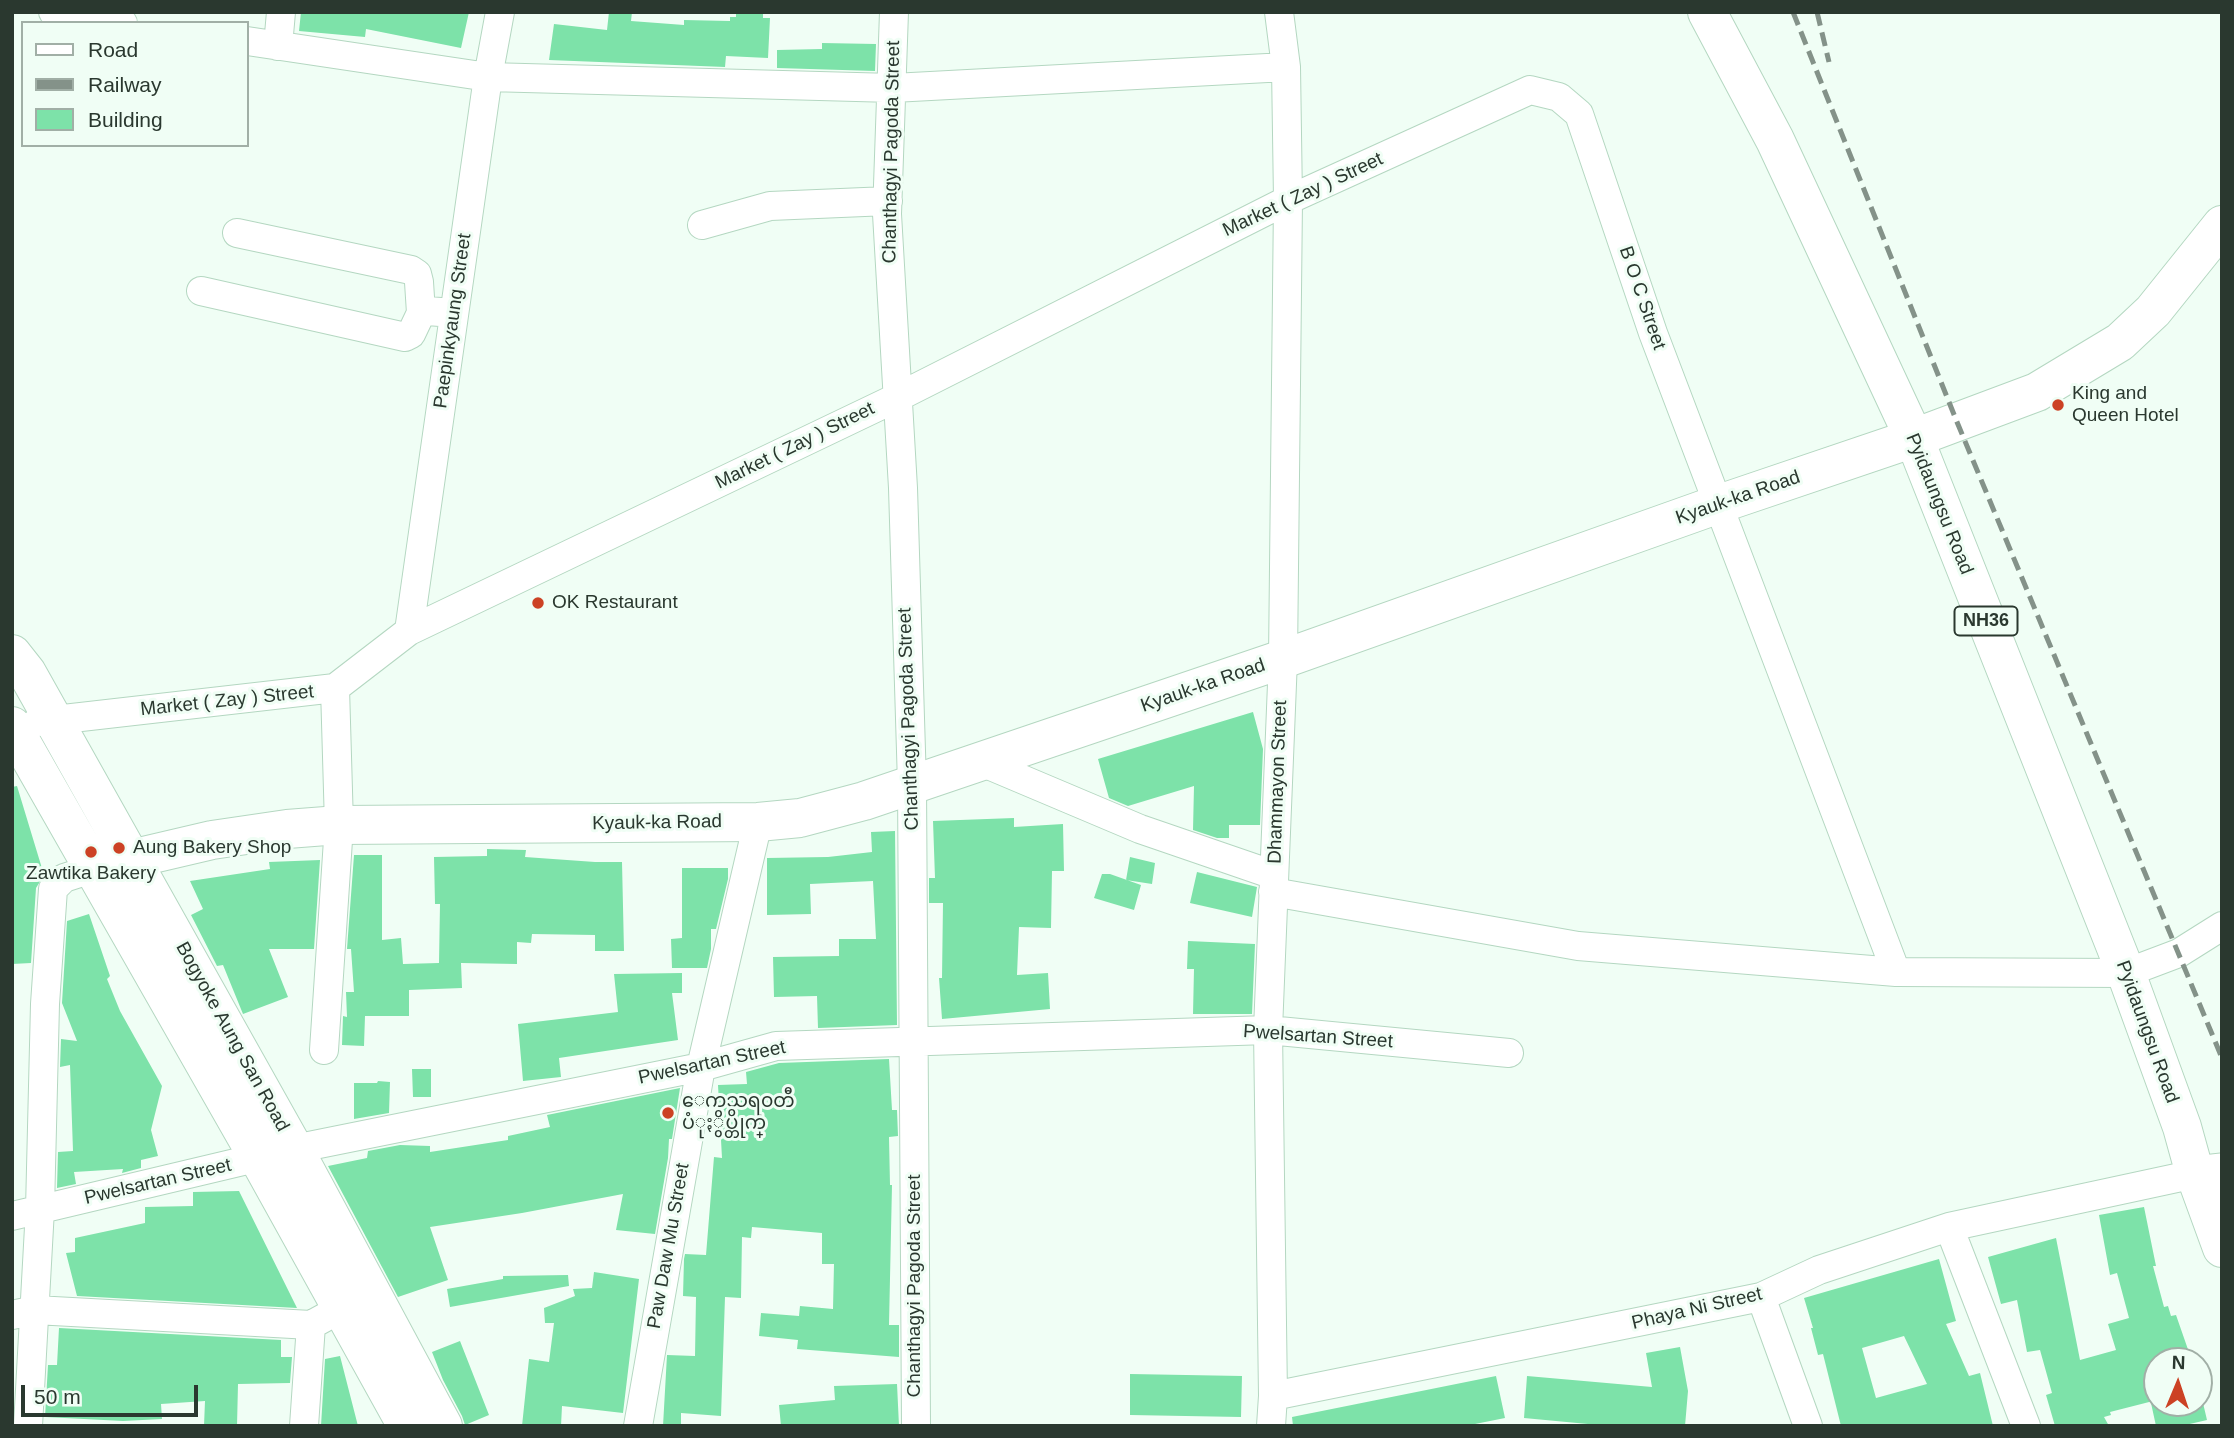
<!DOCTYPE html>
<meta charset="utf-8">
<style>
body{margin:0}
#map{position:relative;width:2234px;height:1438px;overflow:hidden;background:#f0fef5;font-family:Arial,sans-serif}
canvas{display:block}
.frame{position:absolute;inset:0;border:14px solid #2a382f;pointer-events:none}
.legend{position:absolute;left:21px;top:21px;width:228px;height:126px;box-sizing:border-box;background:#f0fef5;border:2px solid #a1afa6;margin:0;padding:9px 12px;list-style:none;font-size:21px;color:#2a382f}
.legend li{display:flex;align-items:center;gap:14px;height:35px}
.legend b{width:35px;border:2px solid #a1afa6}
.north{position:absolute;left:2143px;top:1347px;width:70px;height:70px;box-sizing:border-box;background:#f0fef5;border:2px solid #a1afa6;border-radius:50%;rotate:2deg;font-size:19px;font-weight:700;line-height:28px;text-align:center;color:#2a382f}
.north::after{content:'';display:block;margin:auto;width:24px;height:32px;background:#cc4224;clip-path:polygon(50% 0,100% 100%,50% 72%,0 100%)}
.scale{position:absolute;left:21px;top:1385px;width:177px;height:32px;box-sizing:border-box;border:4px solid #2a382f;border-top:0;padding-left:9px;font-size:21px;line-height:24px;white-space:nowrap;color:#2a382f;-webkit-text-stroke:5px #f0fef5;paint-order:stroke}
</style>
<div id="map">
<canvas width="2234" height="1438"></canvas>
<div class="frame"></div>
<ul class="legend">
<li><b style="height:9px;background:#fff"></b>Road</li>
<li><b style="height:9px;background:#849289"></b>Railway</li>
<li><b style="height:19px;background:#7de2a9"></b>Building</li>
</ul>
<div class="north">N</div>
<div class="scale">50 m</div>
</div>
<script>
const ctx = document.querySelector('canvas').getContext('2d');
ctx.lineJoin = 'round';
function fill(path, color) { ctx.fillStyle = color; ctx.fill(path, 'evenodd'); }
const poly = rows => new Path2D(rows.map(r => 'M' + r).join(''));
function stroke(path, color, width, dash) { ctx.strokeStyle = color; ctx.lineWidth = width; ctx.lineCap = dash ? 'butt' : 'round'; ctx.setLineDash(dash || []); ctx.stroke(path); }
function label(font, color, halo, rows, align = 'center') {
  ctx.font = font + ' Arial,"Noto Sans Myanmar",sans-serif'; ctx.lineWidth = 6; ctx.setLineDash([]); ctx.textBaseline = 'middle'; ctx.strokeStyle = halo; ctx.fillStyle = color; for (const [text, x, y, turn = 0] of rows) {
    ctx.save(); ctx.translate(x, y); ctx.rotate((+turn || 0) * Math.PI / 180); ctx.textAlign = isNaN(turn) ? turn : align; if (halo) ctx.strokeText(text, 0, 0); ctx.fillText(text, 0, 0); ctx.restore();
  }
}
fill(poly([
 [301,12,469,12,461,48,366,29,365,37,299,31],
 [609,12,632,12,631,21,684,25,684,20,730,21,730,17,736,17,736,12,763,12,763,18,770,18,768,58,726,56,725,67,549,60,554,24,607,30],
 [822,43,876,44,875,71,777,68,777,50,822,49],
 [1253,712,1263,749,1260,825,1229,825,1229,838,1217,838,1193,830,1194,786,1128,806,1109,798,1098,759],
 [17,786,44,875,36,888,31,963,12,964,12,787],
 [1014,818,1014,827,1063,824,1064,871,1052,871,1051,928,1019,927,1017,975,1048,973,1050,1009,942,1019,939,978,942,978,943,903,929,903,929,878,935,878,933,821],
 [895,831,897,1025,818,1028,817,996,774,997,773,957,839,956,839,939,876,939,873,881,810,884,811,914,767,915,767,858,828,857,872,852,871,832],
 [487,849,526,850,525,857,595,862,622,862,624,951,595,951,595,935,532,934,531,943,517,942,517,964,461,963,462,988,409,990,409,1016,365,1016,364,1046,342,1045,343,1016,347,1017,346,992,354,992,351,949,347,949,354,855,382,855,382,940,401,938,403,964,439,963,440,904,435,904,434,857,487,856],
 [1130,857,1155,863,1152,884,1126,880],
 [320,860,314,949,269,949,288,997,243,1014,223,965,217,966,191,915,203,909,190,881,270,869,269,862],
 [682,868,728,868,728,879,716,929,711,929,711,949,707,968,672,968,671,939,682,938],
 [1197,872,1257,887,1252,917,1190,903],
 [1102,874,1110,874,1141,885,1134,910,1094,898],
 [89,914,110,976,107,979,120,1011,162,1086,151,1130,158,1156,141,1160,141,1168,122,1173,123,1169,74,1172,76,1184,57,1188,58,1152,73,1151,70,1065,60,1067,61,1039,77,1041,62,1003,67,921],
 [1188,941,1255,944,1252,1014,1193,1014,1194,969,1187,969],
 [682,973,682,993,672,993,678,1040,559,1058,561,1077,523,1081,518,1024,618,1012,614,974],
 [889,1059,892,1110,897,1110,898,1136,889,1137,890,1185,892,1185,889,1325,899,1325,899,1357,797,1349,798,1340,759,1336,761,1313,799,1316,800,1306,833,1309,834,1264,822,1264,822,1233,752,1227,751,1238,742,1237,741,1298,725,1297,721,1416,681,1413,681,1426,663,1426,667,1355,695,1356,696,1297,683,1296,684,1259,685,1254,706,1255,714,1157,722,1158,718,1085,747,1084,746,1072,779,1063],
 [412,1069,431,1069,431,1097,413,1097],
 [378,1081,390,1082,389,1113,354,1119,354,1083,377,1083],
 [680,1088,672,1139,669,1139,668,1158,655,1234,616,1230,623,1194,522,1213,430,1227,448,1280,398,1297,328,1166,367,1158,368,1151,400,1145,430,1146,430,1152,508,1140,508,1136,550,1127,547,1115],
 [239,1191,297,1308,77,1296,66,1253,75,1252,75,1238,145,1223,145,1207,193,1206,193,1192],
 [2144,1207,2156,1266,2153,1266,2164,1307,2168,1306,2171,1316,2176,1315,2192,1361,2157,1361,2157,1400,2110,1412,2111,1415,2104,1417,2109,1426,2055,1426,2046,1395,2052,1393,2040,1350,2027,1352,2017,1300,2001,1304,1988,1257,2056,1238,2080,1360,2116,1350,2108,1324,2129,1318,2117,1273,2110,1275,2099,1215],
 [1939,1259,1956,1321,1946,1324,1969,1376,1980,1373,1993,1426,1841,1426,1823,1354,1818,1355,1811,1328,1813,1328,1804,1298],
 [1904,1336,1927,1384,1876,1398,1862,1348],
 [594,1272,639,1279,623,1413,562,1406,561,1426,522,1426,529,1359,549,1362,554,1323,545,1323,544,1308,575,1296,573,1289,592,1288],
 [568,1275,569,1286,450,1307,447,1289,503,1279,503,1276],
 [59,1328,281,1340,281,1357,292,1357,290,1383,238,1384,237,1426,204,1426,205,1401,161,1404,162,1419,123,1421,45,1417,48,1365,57,1365],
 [460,1341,489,1415,465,1425,462,1416,443,1380,432,1352],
 [1680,1347,1688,1391,1685,1426,1609,1426,1524,1418,1527,1376,1652,1387,1646,1353],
 [340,1356,358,1426,321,1426,325,1359],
 [1130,1374,1242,1376,1241,1417,1130,1415],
 [1496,1376,1505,1418,1465,1426,1293,1426,1292,1417],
 [897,1384,899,1426,781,1426,779,1405,835,1400,834,1386],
 [2151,1403,2203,1403,2207,1420,2181,1426,2156,1426]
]), '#7de2a9');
const minor = poly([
 [53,12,123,23],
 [894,12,887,214,903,488,912,784,916,1426],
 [247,41,488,77,893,88,1286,67],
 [278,46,281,12],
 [702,225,770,206,888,201],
 [237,233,411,270,417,274,419,282,421,313],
 [201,291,405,337,411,334,421,313,427,311,454,313],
 [409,631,488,77,500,12],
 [37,722,335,688,409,631,896,398,1288,200,1530,90,1559,97,1579,114,1653,333,1896,972],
 [979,761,1140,829,1274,875],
 [1273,892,1578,946,1896,972,2126,973,2179,953,2222,926],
 [324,1050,339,825,335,688],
 [12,1216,294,1149,701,1067,776,1046,1268,1030,1509,1053],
 [1949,1227,2026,1426],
 [1761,1297,1808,1426],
 [12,1315,35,1310,311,1325,342,1308],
 [1273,1396,1761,1297,1819,1270,1949,1227,2195,1174],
 [28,1426,40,1209,45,1004,53,889,64,878,92,869],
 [304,1426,311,1325],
 [638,1426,701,1067,758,822],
 [1271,1426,1273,1396,1268,1030,1283,659,1288,200,1286,67,1279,12]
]);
const tertiary = poly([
 [2195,1174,2222,1171]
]);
const primary = poly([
 [101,866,212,840,287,829,339,825,758,822,800,818,864,801,1283,659,1719,504,1914,438,2037,392,2120,342,2153,311,2222,225]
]);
const trunk = poly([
 [1707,12,1775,140,1914,438,2126,973,2182,1127,2195,1174,2222,1248],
 [12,654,27,673,294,1149,443,1426],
 [12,726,259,1159,407,1426]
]);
stroke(minor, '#b4d7c1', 30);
stroke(tertiary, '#b4d7c1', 37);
stroke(primary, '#b4d7c1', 40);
stroke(trunk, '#b4d7c1', 40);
stroke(minor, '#fff', 28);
stroke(tertiary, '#fff', 35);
stroke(primary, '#fff', 38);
stroke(trunk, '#fff', 38);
stroke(poly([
 [1793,12,1957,422,2222,1058],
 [1817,12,1829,62]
]), '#849289', 5, [14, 7]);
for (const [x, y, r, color] of [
 [2058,405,7,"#cc4224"],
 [538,603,7,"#cc4224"],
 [119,848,7,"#cc4224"],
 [91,852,7,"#cc4224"],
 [668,1113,7,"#cc4224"]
]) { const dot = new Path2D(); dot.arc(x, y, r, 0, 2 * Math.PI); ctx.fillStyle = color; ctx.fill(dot); stroke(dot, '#f0fef5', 2.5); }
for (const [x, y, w] of [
 [1986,621,63]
]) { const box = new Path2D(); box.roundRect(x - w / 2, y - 14.5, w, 29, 5); ctx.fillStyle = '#f0fef5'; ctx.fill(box); stroke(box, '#2a382f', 2); }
label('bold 18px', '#2a382f', null, [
 ["NH36",1986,621]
]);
label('19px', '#2a382f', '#f0fef5', [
 ["Chanthagyi Pagoda Street",892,152,-89],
 ["Market ( Zay ) Street",1303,195,-25],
 ["B O C Street",1642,298,71],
 ["Paepinkyaung Street",453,321,-82],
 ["Market ( Zay ) Street",795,446,-26],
 ["Kyauk-ka Road",1738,498,-19],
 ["Pyidaungsu Road",1939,504,68],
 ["Kyauk-ka Road",1203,686,-19],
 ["Market ( Zay ) Street",227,701,-6],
 ["Chanthagyi Pagoda Street",909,719,-92],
 ["Dhammayon Street",1278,782,-88],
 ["Kyauk-ka Road",657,823,-1],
 ["Pyidaungsu Road",2147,1032,70],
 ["Bogyoke Aung San Road",232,1037,61],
 ["Pwelsartan Street",1318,1037,4],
 ["Pwelsartan Street",712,1063,-12],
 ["Pwelsartan Street",158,1182,-13],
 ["Paw Daw Mu Street",669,1246,-80],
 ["Chanthagyi Pagoda Street",915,1286,-90],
 ["Phaya Ni Street",1697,1309,-13]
]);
label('19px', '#2a382f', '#f0fef5', [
 ["King and",2072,394],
 ["Queen Hotel",2072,416],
 ["OK Restaurant",552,603],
 ["Aung Bakery Shop",133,848],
 ["Zawtika Bakery",91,874,"center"],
 ["ေကသရ၀တီ",682,1102],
 ["ပံုႏွိပ္တိုက္",682,1124]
], 'left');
</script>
